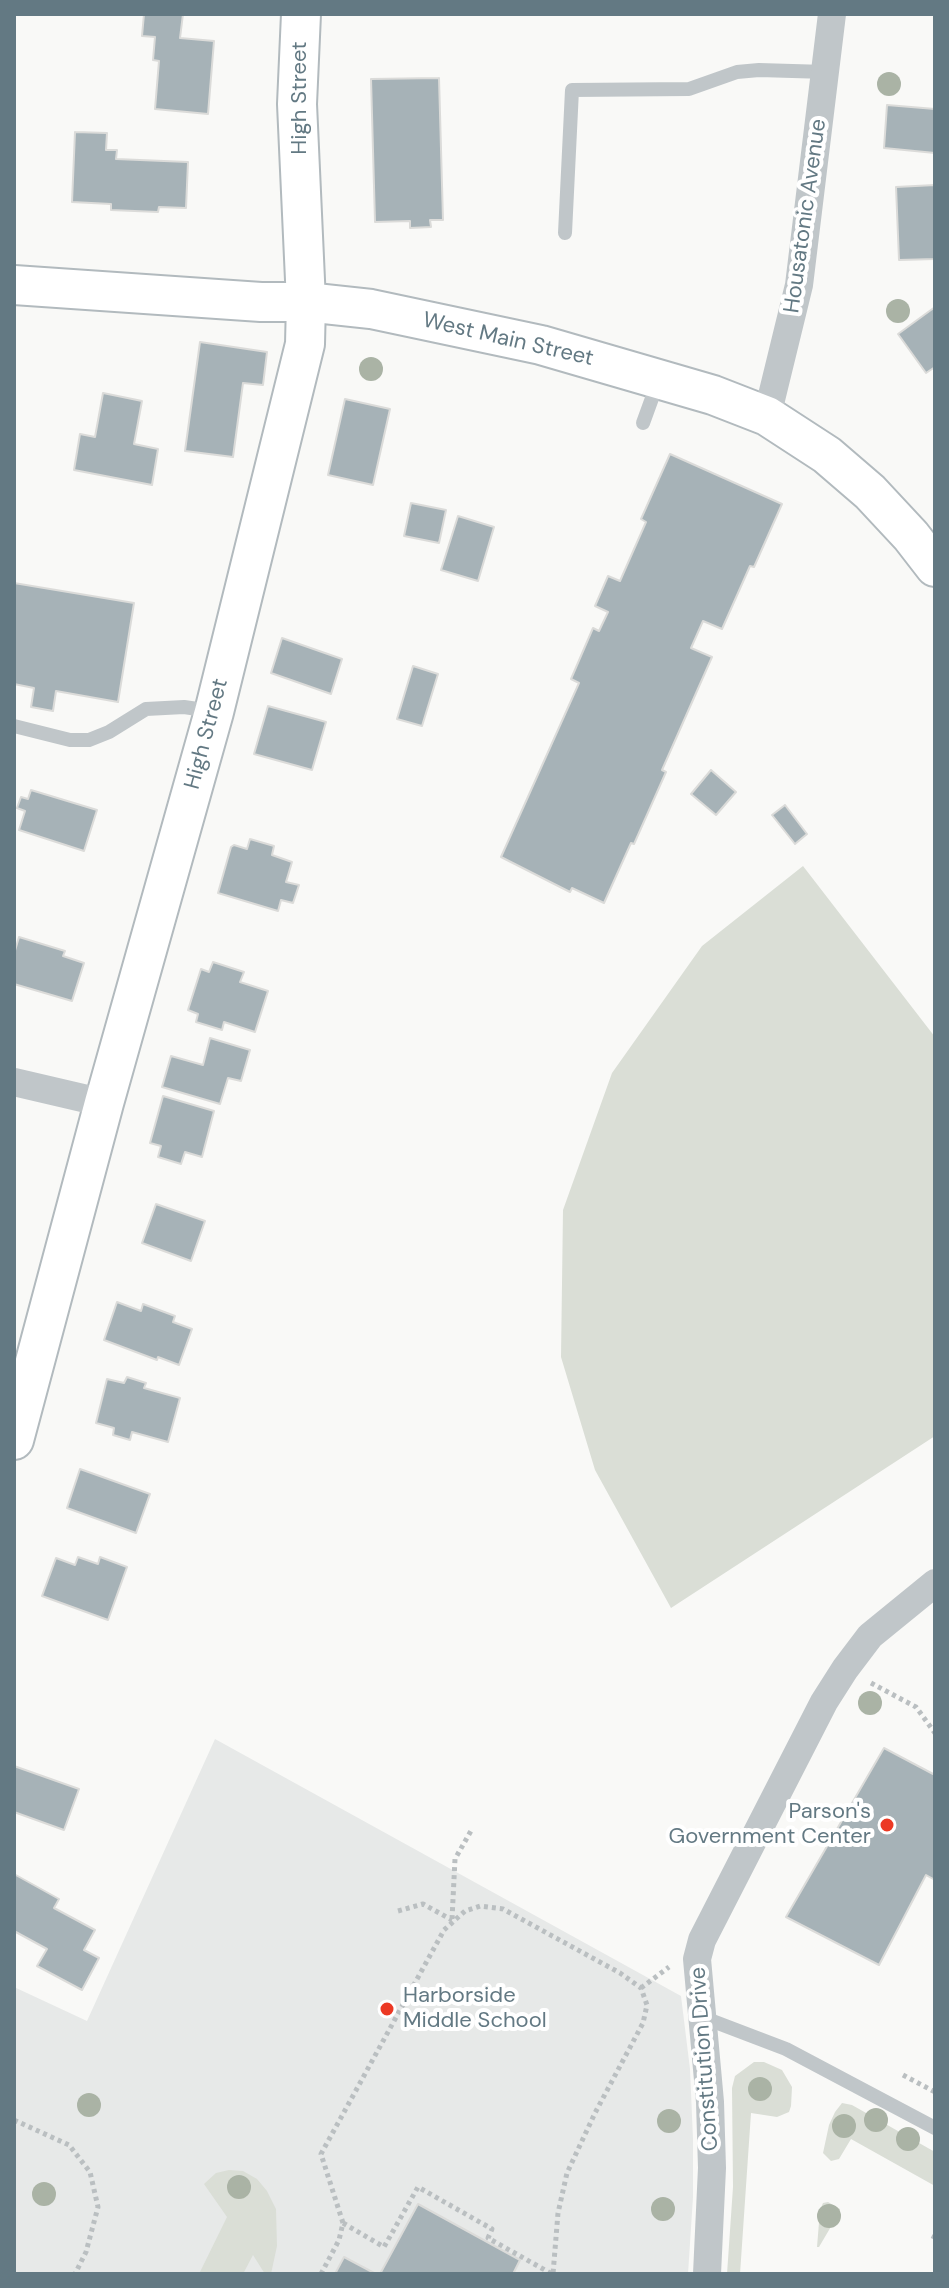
<!DOCTYPE html>
<style>
body{margin:0}
#map{position:relative;width:949px;height:2288px;overflow:hidden;background:#f9f9f7;font-family:"DM Sans",sans-serif}
canvas{display:block}
.frame{position:absolute;inset:0;border:16px solid #637983;pointer-events:none}
</style>
<div id="map">
<canvas width="949" height="2288"></canvas>
<div class="frame"></div>
</div>
<script>
const ctx = document.querySelector('canvas').getContext('2d');
ctx.lineJoin = 'round';
function fill(path, color) { ctx.fillStyle = color; ctx.fill(path, 'evenodd'); }
const poly = rows => new Path2D(rows.map(r => 'M' + r).join(''));
function stroke(path, color, width, dash) { ctx.strokeStyle = color; ctx.lineWidth = width; ctx.lineCap = dash ? 'butt' : 'round'; ctx.setLineDash(dash || []); ctx.stroke(path); }
function label(font, color, halo, rows, align = 'center') {
  ctx.font = font + ' "DM Sans",sans-serif'; ctx.lineWidth = 8; ctx.setLineDash([]); ctx.textBaseline = 'middle'; ctx.strokeStyle = halo; ctx.fillStyle = color; for (const [text, x, y, turn = 0] of rows) {
    ctx.save(); ctx.translate(x, y); ctx.rotate((+turn || 0) * Math.PI / 180); ctx.textAlign = isNaN(turn) ? turn : align; if (halo) ctx.strokeText(text, 0, 0); ctx.fillText(text, 0, 0); ctx.restore();
  }
}
fill(poly([
 [215,1739,681,1996,690,2069,693,2139,693,2197,688,2274,14,2274,14,1987,87,2021]
]), '#e7e9e8');
fill(poly([
 [803,866,935,1037,935,1436,671,1608,595,1470,561,1357,563,1210,612,1073,702,946],
 [754,2062,764,2062,782,2070,792,2087,791,2106,789,2112,777,2117,751,2113,740,2274,727,2274,733,2187,732,2088,735,2076],
 [842,2103,852,2105,935,2152,935,2186,851,2139,839,2159,831,2161,823,2153,829,2125,835,2112],
 [229,2170,243,2171,257,2179,267,2191,276,2209,277,2246,271,2274,265,2274,253,2255,243,2274,199,2274,227,2217,204,2184,216,2173],
 [828,2202,840,2209,839,2213,819,2247,817,2247,820,2210,823,2203]
]), '#daded6');
const building = poly([
 [144,14,183,14,180,38,214,41,208,114,155,109,159,61,153,60,155,37,142,36,144,14],
 [439,78,443,220,430,220,431,227,410,228,410,221,375,222,371,79,439,78],
 [887,105,935,109,935,153,884,148,887,105],
 [75,132,107,133,106,150,117,150,116,159,188,162,186,208,159,207,158,212,111,210,111,204,72,202,75,132],
 [935,185,935,259,899,260,896,187,935,185],
 [935,307,935,367,926,373,898,334,935,307],
 [200,342,267,352,263,385,243,383,233,457,185,451,200,342],
 [103,393,142,401,134,444,158,449,152,485,74,470,80,434,95,437,103,393],
 [345,399,390,409,373,485,328,475,345,399],
 [670,454,782,504,754,567,750,566,722,629,703,621,691,648,712,657,662,770,666,772,634,844,631,843,604,903,572,888,570,892,501,857,579,683,571,679,593,628,599,631,608,612,595,606,608,576,620,581,646,522,641,519,670,454],
 [411,503,446,510,439,543,404,536,411,503],
 [458,516,494,527,478,581,441,570,458,516],
 [14,583,134,603,118,702,56,691,53,711,31,707,34,688,14,684,14,583],
 [282,638,342,659,331,694,271,673,282,638],
 [413,666,438,674,422,726,397,719,413,666],
 [268,706,326,722,312,770,254,754,268,706],
 [711,770,736,792,716,815,691,794,711,770],
 [31,790,97,810,84,851,19,830,25,811,17,808,21,797,28,799,31,790],
 [785,805,807,834,795,844,772,815,785,805],
 [250,839,274,846,272,855,292,862,286,882,299,885,293,903,281,900,278,911,218,893,231,847,234,845,247,849,250,839],
 [19,937,65,951,63,956,84,963,72,1001,14,984,14,954,19,937],
 [213,962,244,972,240,982,268,991,255,1032,224,1022,222,1030,196,1022,198,1014,188,1010,201,969,209,972,213,962],
 [210,1038,250,1050,241,1081,228,1078,220,1104,162,1087,171,1056,203,1065,210,1038],
 [163,1096,214,1111,202,1157,185,1152,181,1164,158,1157,161,1146,150,1143,163,1096],
 [156,1204,205,1221,191,1261,142,1243,156,1204],
 [117,1302,141,1311,143,1304,175,1316,173,1322,192,1329,179,1365,158,1357,157,1360,104,1340,117,1302],
 [127,1377,146,1383,144,1388,180,1398,168,1442,132,1432,130,1440,113,1435,114,1428,96,1423,107,1379,124,1383,127,1377],
 [80,1469,150,1494,136,1533,67,1508,80,1469],
 [78,1557,98,1564,100,1557,127,1567,108,1620,42,1596,56,1558,75,1565,78,1557],
 [884,1748,935,1775,935,1880,926,1875,879,1965,786,1917,884,1748],
 [14,1766,79,1789,64,1830,14,1812,14,1766],
 [14,1874,59,1899,54,1908,95,1930,84,1950,99,1958,82,1990,37,1966,47,1949,14,1931,14,1874],
 [418,2204,520,2260,513,2274,380,2274,418,2204],
 [344,2257,376,2274,335,2274,344,2257]
]);
fill(building, '#a6b2b7');
stroke(building, '#dbdbd9', 2);
const secondary = poly([
 [14,285,261,302,306,302,371,309,541,345,713,395,767,416,827,455,870,492,911,536,935,567],
 [14,1440,104,1103,214,712,305,344,306,302,297,104,301,14]
]);
stroke(secondary, '#b2babe', 42);
stroke(poly([
 [871,1683,916,1707,935,1733],
 [398,1911,423,1904,452,1920],
 [452,1919,455,1859,472,1829],
 [641,1988,669,1967],
 [903,2075,935,2092],
 [14,2120,69,2145,90,2172,98,2207,86,2252,75,2274],
 [343,2223,384,2247,418,2187,492,2229,488,2238,552,2274],
 [933,2239,935,2235],
 [321,2274,339,2240,343,2223,321,2154,444,1930,465,1911,480,1906,503,1909,620,1973,641,1988,647,2005,643,2023,595,2113,567,2173,558,2213,553,2274]
]), '#babfc1', 5, [4, 4]);
stroke(poly([
 [565,233,572,90,689,89,737,72,759,70,826,72],
 [643,423,659,379],
 [14,726,70,740,89,740,109,732,146,709,184,707,211,711],
 [702,2017,786,2049,935,2128]
]), '#c0c6c9', 14);
stroke(poly([
 [767,416,799,285,832,14],
 [14,1082,104,1103],
 [707,2274,712,2168,710,2102,697,1959,702,1940,824,1702,845,1669,870,1636,935,1583]
]), '#c0c6c9', 28);
stroke(secondary, '#fff', 38);
ctx.fillStyle = '#aab3a5';
for (const [x, y] of [
 [889,84],
 [898,311],
 [371,369],
 [870,1703],
 [760,2089],
 [89,2105],
 [876,2120],
 [669,2121],
 [844,2126],
 [908,2139],
 [239,2187],
 [44,2194],
 [663,2209],
 [829,2216]
]) { ctx.beginPath(); ctx.arc(x, y, 12, 0, 2 * Math.PI); ctx.fill(); }
for (const [x, y, r, color] of [
 [887,1825,8,"#ec3924"],
 [387,2009,8,"#ec3924"]
]) { const dot = new Path2D(); dot.arc(x, y, r, 0, 2 * Math.PI); ctx.fillStyle = color; ctx.fill(dot); stroke(dot, '#fff', 3); }
label('22px', '#637983', '#fff', [
 ["High Street",300,98,-90],
 ["Housatonic Avenue",806,216,-82],
 ["West Main Street",508,340,13],
 ["High Street",207,734,-75],
 ["Constitution Drive",705,2059,-94]
]);
label('22px', '#637983', '#fff', [
 ["Parson's",871,1812],
 ["Government Center",871,1837],
 ["Harborside",403,1996,"left"],
 ["Middle School",403,2021,"left"]
], 'right');
</script>
